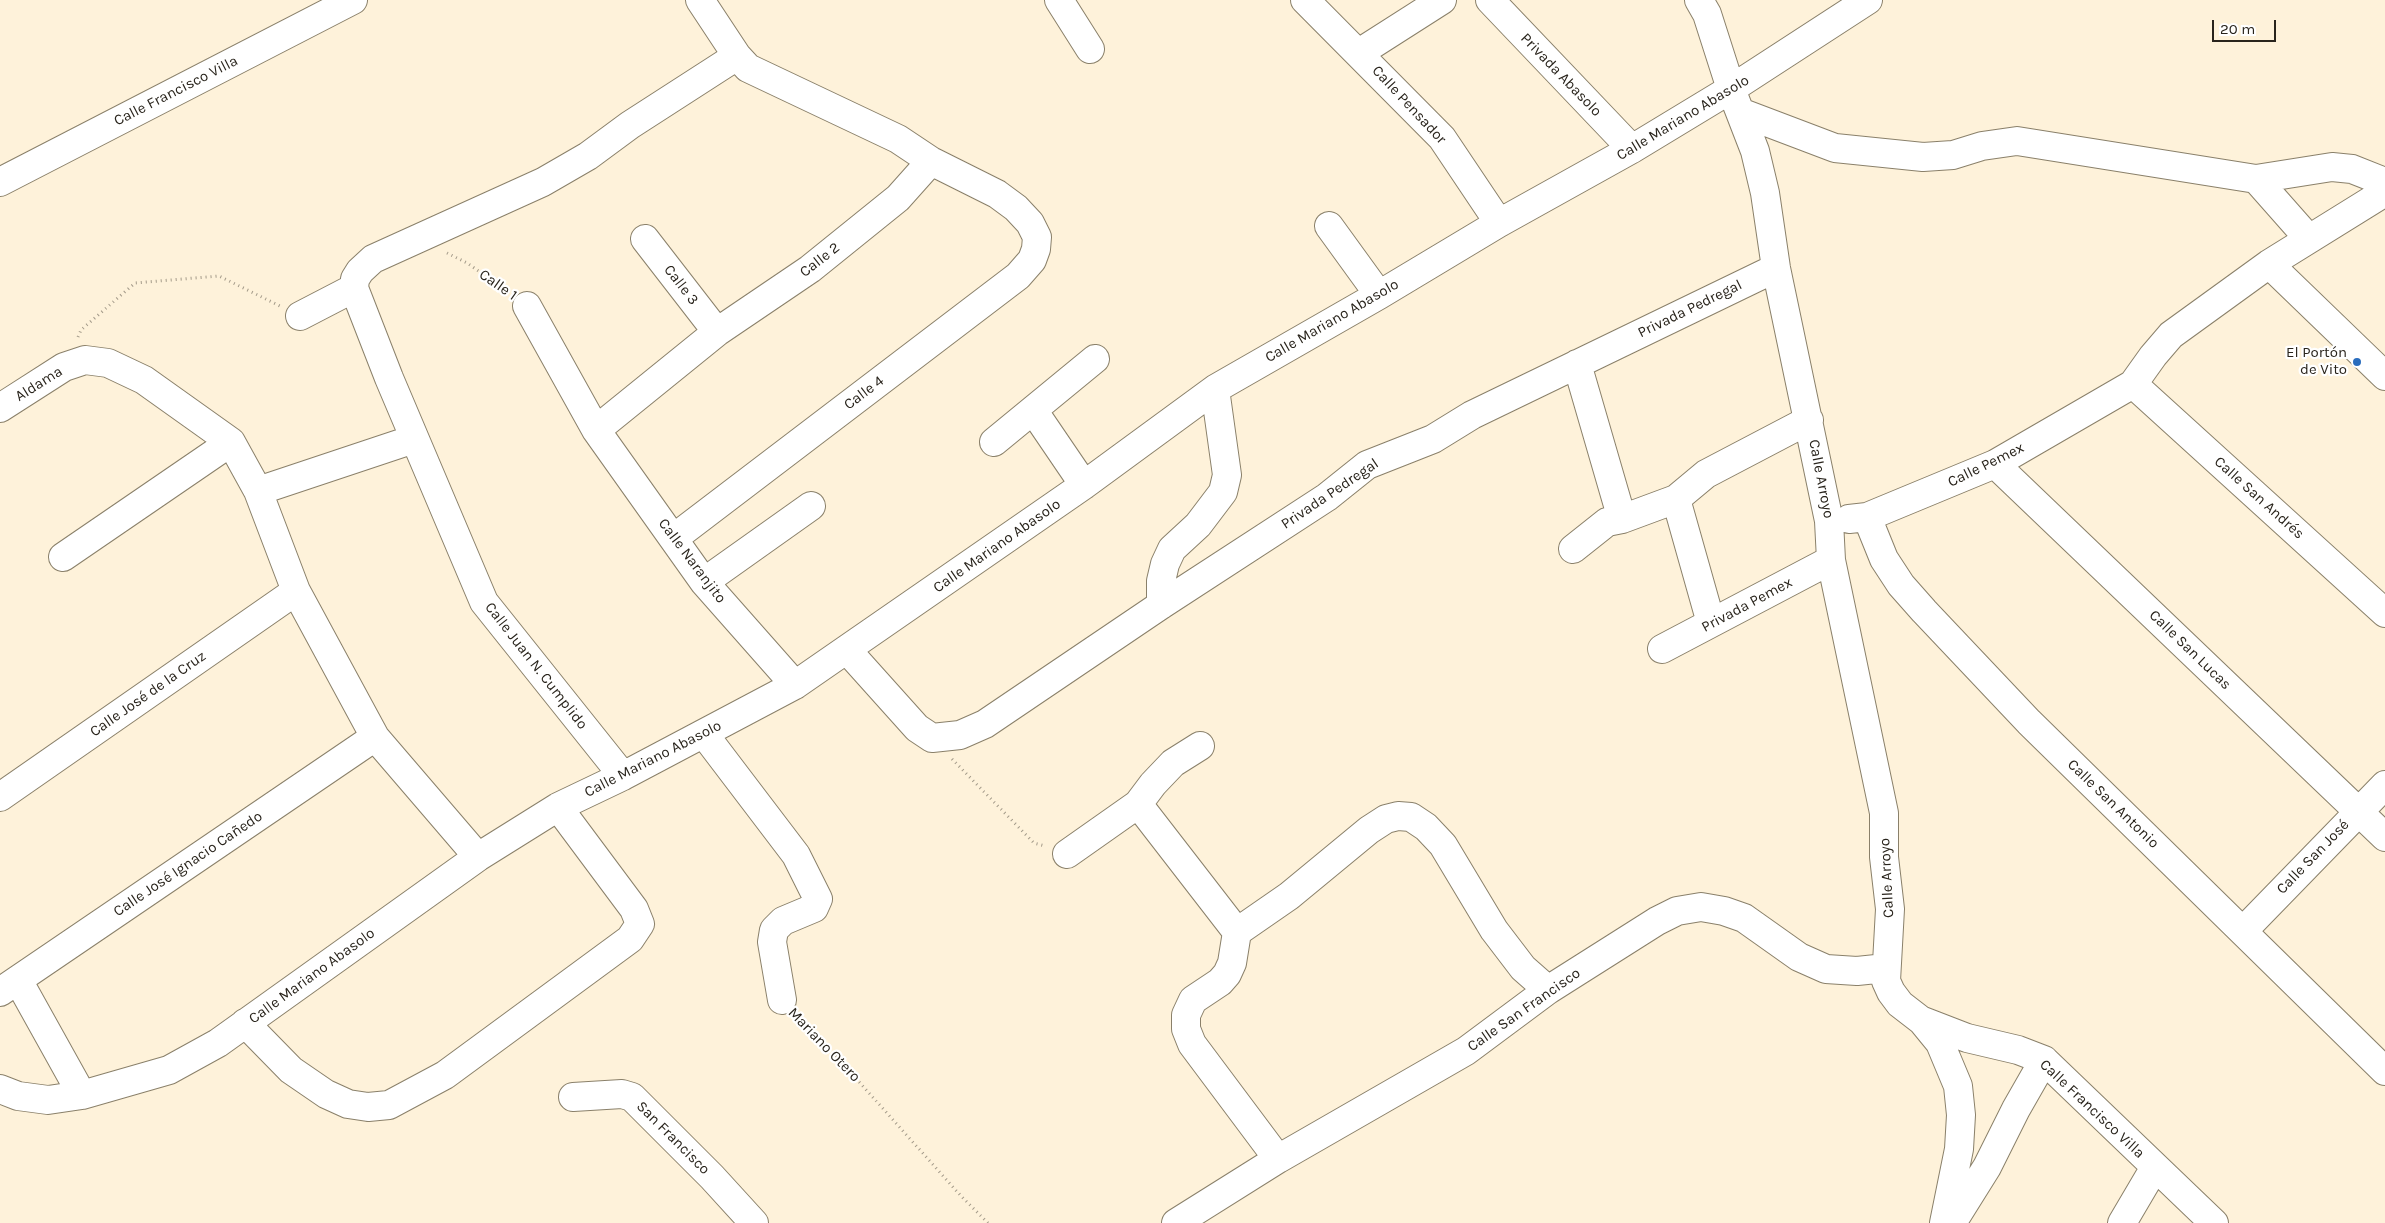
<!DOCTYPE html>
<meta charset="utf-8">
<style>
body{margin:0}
#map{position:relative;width:2385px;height:1223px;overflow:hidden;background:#fef2da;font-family:Karla,sans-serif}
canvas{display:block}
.scale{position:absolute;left:2212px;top:20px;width:64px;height:22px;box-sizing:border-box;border:2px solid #29241c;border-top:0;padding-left:6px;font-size:15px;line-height:18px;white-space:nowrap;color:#29241c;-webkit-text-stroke:4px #fff;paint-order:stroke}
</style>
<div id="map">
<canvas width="2385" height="1223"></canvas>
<div class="scale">20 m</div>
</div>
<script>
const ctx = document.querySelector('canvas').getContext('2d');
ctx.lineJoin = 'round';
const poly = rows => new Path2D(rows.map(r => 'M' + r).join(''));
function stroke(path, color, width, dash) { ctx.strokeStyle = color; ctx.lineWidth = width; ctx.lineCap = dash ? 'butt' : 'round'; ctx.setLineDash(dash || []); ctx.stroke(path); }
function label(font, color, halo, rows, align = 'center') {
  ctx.font = font + ' Karla,sans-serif'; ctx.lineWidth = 4.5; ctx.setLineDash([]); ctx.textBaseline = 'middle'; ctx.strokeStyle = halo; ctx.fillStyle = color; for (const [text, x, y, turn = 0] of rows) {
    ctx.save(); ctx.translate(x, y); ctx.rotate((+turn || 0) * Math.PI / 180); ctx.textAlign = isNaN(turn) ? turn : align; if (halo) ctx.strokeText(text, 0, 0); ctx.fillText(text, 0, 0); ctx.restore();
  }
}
const minor = poly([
 [1059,0,1090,49],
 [1305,0,1442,138,1499,223],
 [1490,0,1632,149],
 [1699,0,1707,14,1731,89,1755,151,1765,193,1776,268,1829,521,1831,560,1884,813,1884,857,1890,909,1886,981,1891,992,1900,1004,1922,1021,1940,1043,1958,1086,1961,1115,1959,1149,1944,1223],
 [1359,53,1442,0],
 [1740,112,1835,148,1923,157,1953,155,1982,146,2017,141,2256,179,2309,239],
 [2256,179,2332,167,2352,169,2385,182],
 [0,182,353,0],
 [1329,226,1379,295],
 [645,239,717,332],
 [2269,264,2385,376],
 [354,288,389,378,484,602,623,776],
 [354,288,355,279,360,271,373,259,543,182,588,156,630,125,737,56],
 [527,306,596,430,704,582,795,685],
 [300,316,354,288],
 [1577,364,1622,519],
 [2133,384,2385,613],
 [0,408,64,367,85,360,108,363,144,380,231,442,258,491,296,591,375,737,478,857],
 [1033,410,1084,485],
 [596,430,717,332,810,269,898,198,931,161],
 [994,442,1095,359],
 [1995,464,2385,837],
 [258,491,414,439],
 [1676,499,1711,623],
 [1867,517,1884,559,1901,585,1924,611,2029,722,2385,1071],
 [1849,519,1867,517,1995,464,2133,384,2153,356,2171,335,2269,264,2385,192],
 [674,538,1018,276,1032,260,1036,249,1037,237,1030,223,1016,208,997,194,931,161,898,139,748,68,737,56,700,0],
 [1573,549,1607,522,1622,519,1676,499,1706,474,1809,420],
 [63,557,231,442],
 [704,582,811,506],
 [1161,605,1161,581,1165,564,1172,549,1198,525,1223,492,1227,475,1215,389],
 [1662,649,1831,560],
 [847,650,917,728,932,738,960,735,985,724,1161,605,1327,497,1367,465,1433,439,1472,415,1776,268],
 [704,734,796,855,818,899,814,908,783,921,774,930,772,942,782,1000],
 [0,797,296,591],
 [1138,804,1237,932],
 [1067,854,1138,804,1153,784,1173,763,1200,746],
 [2243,931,2385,785],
 [18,980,82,1095],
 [0,992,375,737],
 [1923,1021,1967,1038,2018,1050,2044,1060,2214,1223],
 [245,1023,291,1070,326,1094,348,1104,368,1107,389,1105,445,1075,630,939,640,924,634,909,558,807],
 [0,1089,18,1096,48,1100,82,1095,169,1070,218,1043,478,857,558,807,623,776,795,685,1084,485,1215,389,1379,295,1499,223,1632,149,1731,89,1868,0],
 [573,1097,622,1094,632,1097,712,1177,754,1223],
 [1278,1159,1192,1044,1186,1029,1186,1015,1193,1000,1220,982,1227,974,1232,963,1237,932,1289,896,1369,830,1386,819,1398,816,1411,817,1426,827,1443,845,1494,930,1523,968,1548,990],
 [1176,1223,1278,1159,1466,1051,1548,990,1657,921,1677,911,1701,907,1724,911,1744,918,1799,957,1826,969,1857,971,1886,968],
 [1952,1223,1987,1167,2016,1109,2044,1060],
 [2122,1223,2155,1167]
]);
stroke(minor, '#8a806a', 30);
stroke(poly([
 [447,253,467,263,509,292],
 [78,337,81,330,135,283,219,276,280,306],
 [952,759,1034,843,1045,846],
 [798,1016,836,1056,961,1196,988,1223]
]), '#a39a89', 3, [1, 4]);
stroke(minor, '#fff', 28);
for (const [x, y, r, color] of [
 [2357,362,5,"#296cbd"]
]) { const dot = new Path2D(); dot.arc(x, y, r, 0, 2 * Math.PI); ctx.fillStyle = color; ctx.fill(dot); stroke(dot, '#fff', 2); }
label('15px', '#29241c', '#fff', [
 ["Privada Abasolo",1561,75,46],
 ["Calle Francisco Villa",176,91,-27],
 ["Calle Pensador",1409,105,47],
 ["Calle Mariano Abasolo",1683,118,-31],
 ["Calle 2",820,260,-38],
 ["Calle 1",498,285,35],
 ["Calle 3",681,285,52],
 ["Privada Pedregal",1690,309,-26],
 ["Calle Mariano Abasolo",1332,321,-30],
 ["Aldama",39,384,-32],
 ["Calle 4",864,393,-37],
 ["Calle Pemex",1986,465,-26],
 ["Calle Arroyo",1821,479,79],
 ["Privada Pedregal",1330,494,-34],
 ["Calle San Andrés",2259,498,42],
 ["Calle Mariano Abasolo",997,546,-35],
 ["Calle Naranjito",692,561,53],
 ["Privada Pemex",1747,605,-28],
 ["Calle San Lucas",2190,650,44],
 ["Calle Juan N. Cumplido",536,666,52],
 ["Calle José de la Cruz",148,694,-35],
 ["Calle Mariano Abasolo",653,759,-27],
 ["Calle San Antonio",2113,804,44],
 ["Calle San José",2313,857,-46],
 ["Calle José Ignacio Cañedo",188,864,-34],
 ["Calle Arroyo",1887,878,-93],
 ["Calle Mariano Abasolo",312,976,-36],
 ["Calle San Francisco",1524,1010,-35],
 ["Mariano Otero",824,1045,46],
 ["Calle Francisco Villa",2092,1109,43],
 ["San Francisco",673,1138,45]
]);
label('15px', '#29241c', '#fff', [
 ["El Portón",2347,353],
 ["de Vito",2347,370]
], 'right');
</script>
